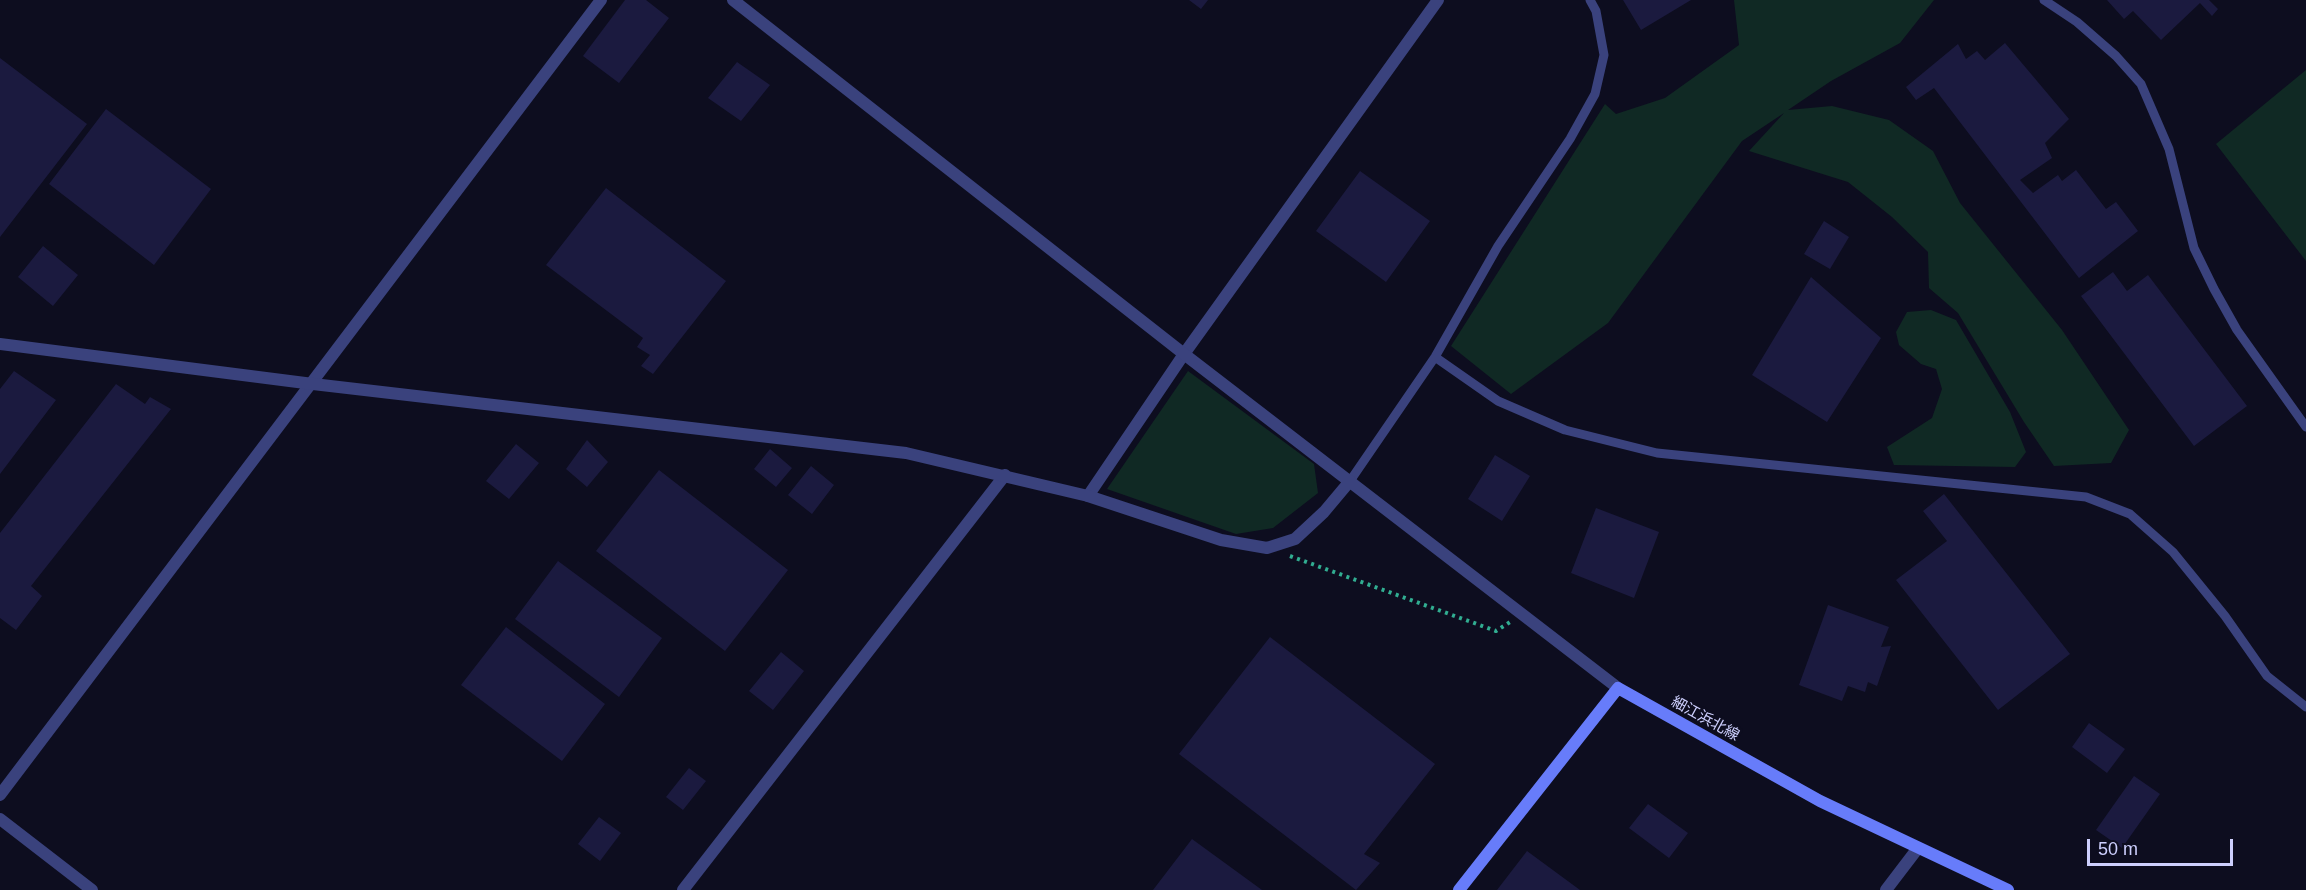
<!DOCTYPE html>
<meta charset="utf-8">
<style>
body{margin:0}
#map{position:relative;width:2306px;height:890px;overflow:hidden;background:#0d0d1f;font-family:Arial,sans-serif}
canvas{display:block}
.scale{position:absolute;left:2087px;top:839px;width:146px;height:27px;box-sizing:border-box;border:3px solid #cdcffd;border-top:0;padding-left:8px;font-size:18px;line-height:21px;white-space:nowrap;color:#cdcffd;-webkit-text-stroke:4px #0d0d1f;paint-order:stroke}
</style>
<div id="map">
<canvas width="2306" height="890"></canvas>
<div class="scale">50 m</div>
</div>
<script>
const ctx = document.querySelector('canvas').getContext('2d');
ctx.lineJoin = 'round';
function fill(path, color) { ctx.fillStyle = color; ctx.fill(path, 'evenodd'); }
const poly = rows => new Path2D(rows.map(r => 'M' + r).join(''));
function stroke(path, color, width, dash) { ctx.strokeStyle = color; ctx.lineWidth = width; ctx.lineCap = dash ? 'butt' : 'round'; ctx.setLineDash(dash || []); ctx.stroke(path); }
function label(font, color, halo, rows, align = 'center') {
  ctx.font = font + ' Arial,"Noto Sans JP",sans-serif'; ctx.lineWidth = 5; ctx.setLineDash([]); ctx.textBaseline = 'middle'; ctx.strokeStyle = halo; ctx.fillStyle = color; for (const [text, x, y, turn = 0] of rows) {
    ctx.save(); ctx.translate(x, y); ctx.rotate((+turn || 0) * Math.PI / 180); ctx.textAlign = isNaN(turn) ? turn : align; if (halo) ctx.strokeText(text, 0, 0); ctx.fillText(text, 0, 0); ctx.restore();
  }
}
fill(poly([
 [1734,0,1934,0,1900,43,1831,81,1788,110,1832,106,1889,120,1933,151,1960,203,2062,330,2129,430,2111,463,2054,466,2024,422,1958,313,1929,288,1928,252,1892,217,1848,182,1749,151,1784,113,1742,141,1608,323,1511,394,1451,346,1605,104,1616,114,1665,98,1739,45],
 [2306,70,2306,261,2216,144],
 [1931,310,1956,320,2010,412,2026,452,2015,467,1894,465,1887,447,1932,418,1942,389,1936,369,1921,364,1899,345,1896,332,1907,312],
 [1188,371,1314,464,1318,493,1273,528,1236,534,1107,489]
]), '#102924');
fill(poly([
 [625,0,646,0,669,18,619,83,583,56],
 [1189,0,1208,0,1201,9],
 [1623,0,1691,0,1641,30],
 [2107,0,2209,0,2218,9,2212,16,2200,3,2161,40,2133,11,2124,19],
 [2005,43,2069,119,2045,143,2052,158,2020,180,2033,193,2058,175,2062,181,2076,170,2106,209,2116,202,2138,231,2079,278,1934,88,1916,100,1906,87,1958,44,1966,59,1977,51,1985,60],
 [0,58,87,124,0,237],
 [737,62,770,85,741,121,708,98],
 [106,109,211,189,154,265,49,184],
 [1360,171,1430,221,1386,282,1316,231],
 [606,188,726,281,653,374,641,366,650,355,637,347,643,338,546,265],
 [1824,221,1849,237,1830,269,1804,254],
 [43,246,78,275,53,306,18,277],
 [2113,272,2127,291,2148,275,2247,406,2194,446,2081,296],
 [1811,277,1881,338,1827,422,1752,375],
 [14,371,56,400,0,474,0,389],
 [116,384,145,404,150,397,171,409,31,586,42,596,16,630,0,618,0,533],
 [587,440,608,462,587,487,566,469],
 [516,444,539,463,509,499,486,481],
 [770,449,792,468,776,487,754,469],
 [1495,455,1530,476,1502,521,1468,499],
 [811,466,834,485,812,514,788,495],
 [659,470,788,570,725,651,596,551],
 [1944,494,2070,654,1998,710,1896,580,1947,541,1923,511],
 [1596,508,1659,532,1634,598,1571,573],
 [558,561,662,638,619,697,515,619],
 [1828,605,1889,627,1881,647,1891,646,1877,686,1868,682,1865,692,1848,686,1842,701,1799,685],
 [506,627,605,704,562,761,461,685],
 [1270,637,1435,764,1364,854,1380,863,1356,890,1179,754],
 [781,652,804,671,773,710,749,691],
 [2089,723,2125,749,2107,773,2072,747],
 [689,768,706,781,683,810,666,797],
 [2134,776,2160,794,2122,848,2096,830],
 [1648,804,1688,833,1669,858,1629,828],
 [599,817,621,833,600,861,578,844],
 [1192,839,1262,890,1153,890],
 [1527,851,1580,890,1497,890]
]), '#1b1a3f');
stroke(poly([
 [1290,556,1496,631,1510,622]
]), '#31ad91', 4, [3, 4.5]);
stroke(poly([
 [2044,0,2077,22,2116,56,2141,84,2169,149,2194,248,2214,289,2237,330,2306,427],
 [1435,357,1498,401,1565,430,1657,453,2086,497,2130,514,2173,552,2225,616,2267,676,2306,707],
 [1350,481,1435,357,1498,246,1570,139,1595,94,1604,55,1596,11,1590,0]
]), '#3a427d', 9);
stroke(poly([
 [1088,496,1184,354,1438,0],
 [0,795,601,0],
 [683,890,1005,475],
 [1886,890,1918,848]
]), '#3a427d', 12);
stroke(poly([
 [733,0,1184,354,1618,688],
 [0,344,313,384,906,453,1088,496,1221,540,1267,548,1295,539,1324,512,1350,481],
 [0,819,92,890]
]), '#3a427d', 12);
stroke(poly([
 [1459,890,1618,688,1820,801,2008,890]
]), '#677cfa', 12);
label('15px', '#cdcffd', '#0d0d1f', [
 ["細江浜北線",1705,719,29]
]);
</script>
